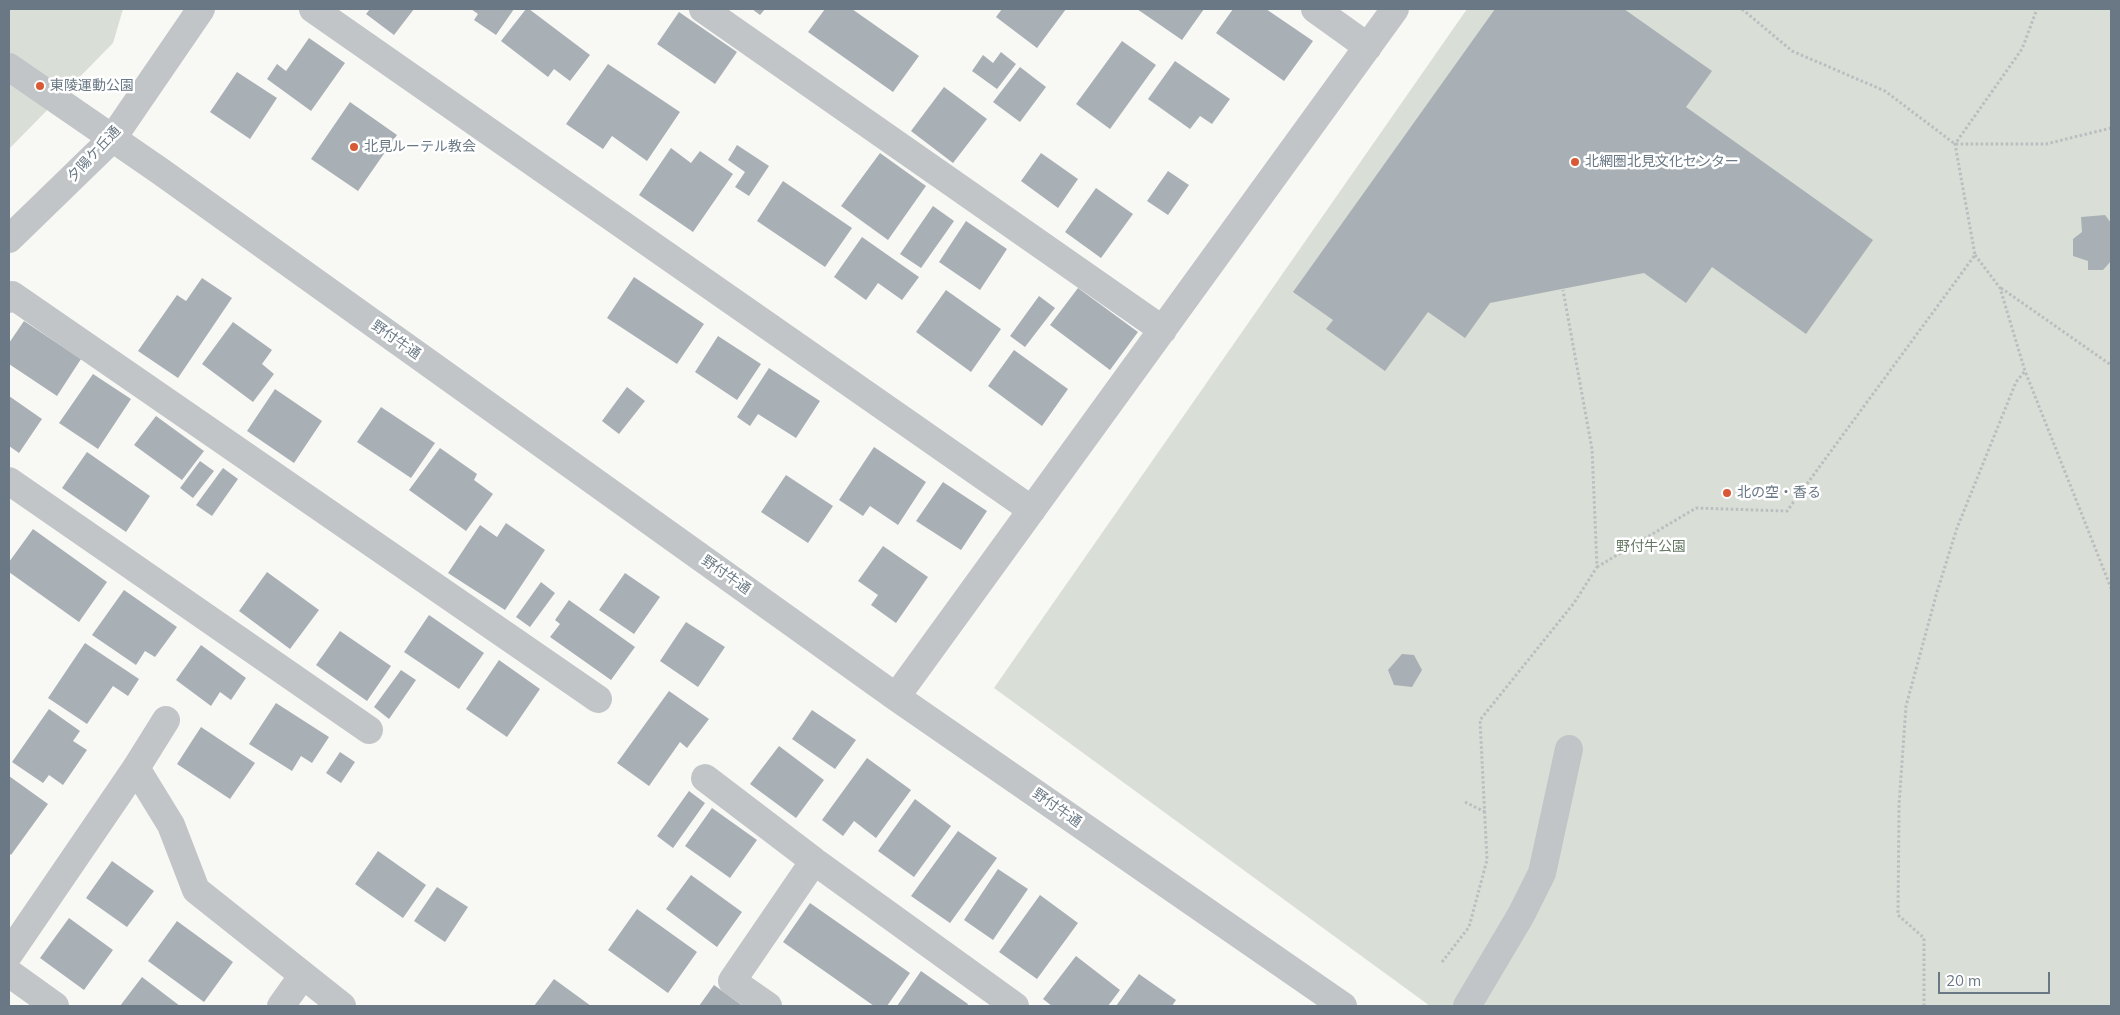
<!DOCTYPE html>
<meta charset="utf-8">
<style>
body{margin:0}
#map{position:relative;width:2120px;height:1015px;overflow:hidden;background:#f8f8f5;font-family:Mulish,sans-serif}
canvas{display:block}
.frame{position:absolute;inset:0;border:10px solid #697884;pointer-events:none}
.scale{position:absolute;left:1938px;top:972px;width:112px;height:22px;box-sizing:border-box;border:2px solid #697884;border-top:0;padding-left:6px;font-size:15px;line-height:18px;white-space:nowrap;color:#697884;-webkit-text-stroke:4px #fff;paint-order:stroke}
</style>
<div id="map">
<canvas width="2120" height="1015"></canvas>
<div class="frame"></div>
<div class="scale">20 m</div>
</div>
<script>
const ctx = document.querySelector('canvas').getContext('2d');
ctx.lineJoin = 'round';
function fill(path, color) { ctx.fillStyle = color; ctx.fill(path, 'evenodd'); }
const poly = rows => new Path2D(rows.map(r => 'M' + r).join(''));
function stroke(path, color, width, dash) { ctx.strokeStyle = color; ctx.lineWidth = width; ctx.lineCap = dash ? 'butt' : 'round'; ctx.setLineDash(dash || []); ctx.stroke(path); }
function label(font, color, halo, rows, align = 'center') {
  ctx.font = font + ' Mulish,"Noto Sans JP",sans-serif'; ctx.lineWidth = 5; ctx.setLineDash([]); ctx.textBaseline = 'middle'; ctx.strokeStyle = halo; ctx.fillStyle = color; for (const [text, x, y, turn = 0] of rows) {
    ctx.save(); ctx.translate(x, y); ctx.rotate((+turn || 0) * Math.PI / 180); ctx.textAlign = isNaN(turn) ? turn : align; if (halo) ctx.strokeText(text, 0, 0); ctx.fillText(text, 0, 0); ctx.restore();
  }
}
fill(poly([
 [9,9,123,9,113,43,9,149],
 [1467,9,2111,9,2111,1006,1430,1006,994,688]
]), '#d9ded6');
fill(poly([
 [370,9,414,9,394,35,366,14],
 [471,9,514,9,496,35,474,20,478,14],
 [526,9,529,9,590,55,570,81,554,69,548,77,501,41],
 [752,9,765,9,760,15],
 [825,9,852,9,919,56,893,92,808,32],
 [1002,9,1066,9,1037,48,996,17],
 [1137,9,1204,9,1182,40],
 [1233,9,1266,9,1313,41,1284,81,1216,33],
 [1495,9,1624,9,1712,71,1686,107,1873,240,1806,334,1712,267,1686,303,1644,273,1490,303,1465,338,1428,312,1385,371,1326,329,1333,320,1293,292],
 [679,12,737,52,715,84,657,44],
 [309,38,345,63,311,111,267,79,277,64,286,71],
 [1122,41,1156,65,1110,129,1076,104],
 [1001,52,1016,64,997,89,972,71,983,55,993,63],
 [1175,61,1230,99,1212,124,1200,116,1190,129,1148,99],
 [608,64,680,112,647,161,612,136,603,149,566,124],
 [1020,67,1046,87,1020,122,993,102],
 [237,72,277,98,250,139,210,112],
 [944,87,987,119,953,163,911,131],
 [350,102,397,135,358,191,311,159],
 [737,145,769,166,749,196,735,187,745,172,728,160],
 [671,148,691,163,700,151,733,174,693,232,639,195],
 [880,153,926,186,888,240,841,206],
 [1041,153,1078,179,1058,208,1021,181],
 [1168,171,1189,185,1168,215,1147,201],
 [783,181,852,228,825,267,757,221],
 [1096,188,1133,214,1101,258,1065,232],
 [933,206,954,221,921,268,900,254],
 [2105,215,2111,223,2111,261,2103,270,2088,270,2088,261,2073,256,2073,239,2082,232,2081,217],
 [966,221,1007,249,980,290,939,262],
 [862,237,919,277,902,300,878,283,866,300,834,277],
 [634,277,704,324,677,364,607,318],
 [202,278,232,298,178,378,138,351,177,295,186,301],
 [1078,288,1138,332,1110,370,1050,325],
 [946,290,1001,329,971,372,916,332],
 [1039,296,1055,308,1025,347,1010,336],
 [24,321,81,359,57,396,9,364,9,343],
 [233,322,272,350,262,364,274,374,253,402,202,364],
 [718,336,761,364,737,400,695,372],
 [1014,350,1068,389,1042,426,988,386],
 [769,368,820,401,796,438,758,414,750,426,737,417],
 [93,374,131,399,98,449,59,423],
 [627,387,645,401,619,434,602,421],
 [275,389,322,421,294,463,247,431],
 [9,396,42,419,19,453,9,446],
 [381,407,435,443,411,478,357,442],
 [156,416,204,451,182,480,134,445],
 [874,447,926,482,898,525,870,506,863,516,839,500],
 [440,448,477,474,474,480,493,494,466,531,409,490],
 [87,452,150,496,126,532,62,488],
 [200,461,214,471,193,498,180,488],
 [223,468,238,479,212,516,196,505],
 [786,475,833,506,808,543,761,512],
 [943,482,987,511,961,550,916,521],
 [506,523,545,550,505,610,448,573,480,525,497,537],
 [33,529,107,582,79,622,9,572,9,562],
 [883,546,928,577,896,623,871,605,878,595,858,581],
 [267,572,319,610,290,649,239,611],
 [625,573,660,597,634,634,599,610],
 [541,582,555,593,530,627,516,617],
 [124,590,177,627,155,657,145,651,136,665,92,635],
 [569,600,635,647,611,680,550,637,560,624,555,620],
 [429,615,484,653,459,689,404,652],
 [686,622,725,647,698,687,660,661],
 [340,631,391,666,367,701,316,665],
 [85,643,139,679,128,696,113,686,87,724,48,698],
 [201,645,246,678,231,700,220,692,211,706,176,680],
 [1402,654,1414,655,1422,670,1412,687,1394,685,1388,670],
 [499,660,540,689,507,737,466,709],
 [401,670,416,680,389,719,374,707],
 [669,691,709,719,687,748,680,742,649,786,617,763],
 [276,703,329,737,312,763,301,756,292,771,249,744],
 [49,709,80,731,73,741,87,750,63,785,49,775,43,783,12,762],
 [812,710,856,740,835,769,792,739],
 [201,727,255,763,230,799,177,764],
 [779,746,824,780,796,818,750,784],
 [340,752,355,762,341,783,326,773],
 [867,758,911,790,876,838,854,821,843,836,822,820],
 [9,776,48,804,11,855,9,853],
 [689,791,705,803,673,848,657,836],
 [915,799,951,826,914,877,878,851],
 [712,808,757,840,730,878,685,846],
 [958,831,997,858,950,923,911,896],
 [378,851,426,885,403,918,355,884],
 [112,861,154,891,127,927,86,898],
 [998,869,1028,889,993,940,964,920],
 [691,875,742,912,717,947,666,909],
 [437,887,468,907,445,942,414,921],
 [1040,895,1078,923,1037,979,999,952],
 [810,903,910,973,887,1006,874,1006,783,942],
 [637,909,697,952,668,993,608,950],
 [69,918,113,950,84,990,40,958],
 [177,921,233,962,204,1002,148,961],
 [1076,956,1120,990,1108,1006,1052,1006,1043,999],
 [921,971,968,1004,967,1006,897,1006],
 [1139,974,1176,1000,1172,1006,1116,1006],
 [142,977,180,1006,120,1006],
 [554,979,591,1006,534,1006],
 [714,985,743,1006,699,1006]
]), '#a9b0b5');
stroke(poly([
 [1742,9,1792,51,1885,91,1955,144,2046,144,2111,128],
 [1975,255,2000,288,2025,371,2111,588],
 [2001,288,2111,365],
 [1597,567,1696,508,1787,511,1975,255,1955,144,2022,49,2037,9],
 [1465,802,1485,812],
 [1442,962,1469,927,1487,860,1480,720,1574,603,1597,567,1592,449,1563,290],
 [1924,1006,1924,938,1898,915,1899,805,1906,706,1937,592,1957,528,2016,382,2025,371]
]), '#bbbec0', 3, [2.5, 2.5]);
stroke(poly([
 [313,9,1032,510],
 [703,9,1163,330],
 [1315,9,1368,47],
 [9,67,160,171,896,697,1343,1006],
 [9,239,112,139,201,9],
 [9,299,12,295,598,699],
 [9,481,369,730],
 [896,697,1395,9],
 [136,768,171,825,196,890,342,1006],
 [705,778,814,861,1015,1006],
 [9,954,136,768,166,720],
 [9,973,55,1006],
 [281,1006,303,975],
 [768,1006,732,981,814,861],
 [1467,1006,1521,915,1542,873,1569,749]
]), '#c1c5c8', 28);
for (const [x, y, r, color] of [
 [40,86,5,"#d85935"],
 [354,147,5,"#d85935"],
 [1575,162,5,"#d85935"],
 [1727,493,5,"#d85935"]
]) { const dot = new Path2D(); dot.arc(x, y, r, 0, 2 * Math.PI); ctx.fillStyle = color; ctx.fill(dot); stroke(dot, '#fff', 2); }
label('14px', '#697884', '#fff', [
 ["東陵運動公園",50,86],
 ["北見ルーテル教会",364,147],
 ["北網圏北見文化センター",1585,162],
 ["北の空・香る",1737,493]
], 'left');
label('14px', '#697884', '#fff', [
 ["夕陽ケ丘通",94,154,-47],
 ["野付牛通",396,340,35],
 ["野付牛通",726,575,35],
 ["野付牛通",1057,808,35]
]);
label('14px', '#667763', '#fff', [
 ["野付牛公園",1651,547]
]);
</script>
